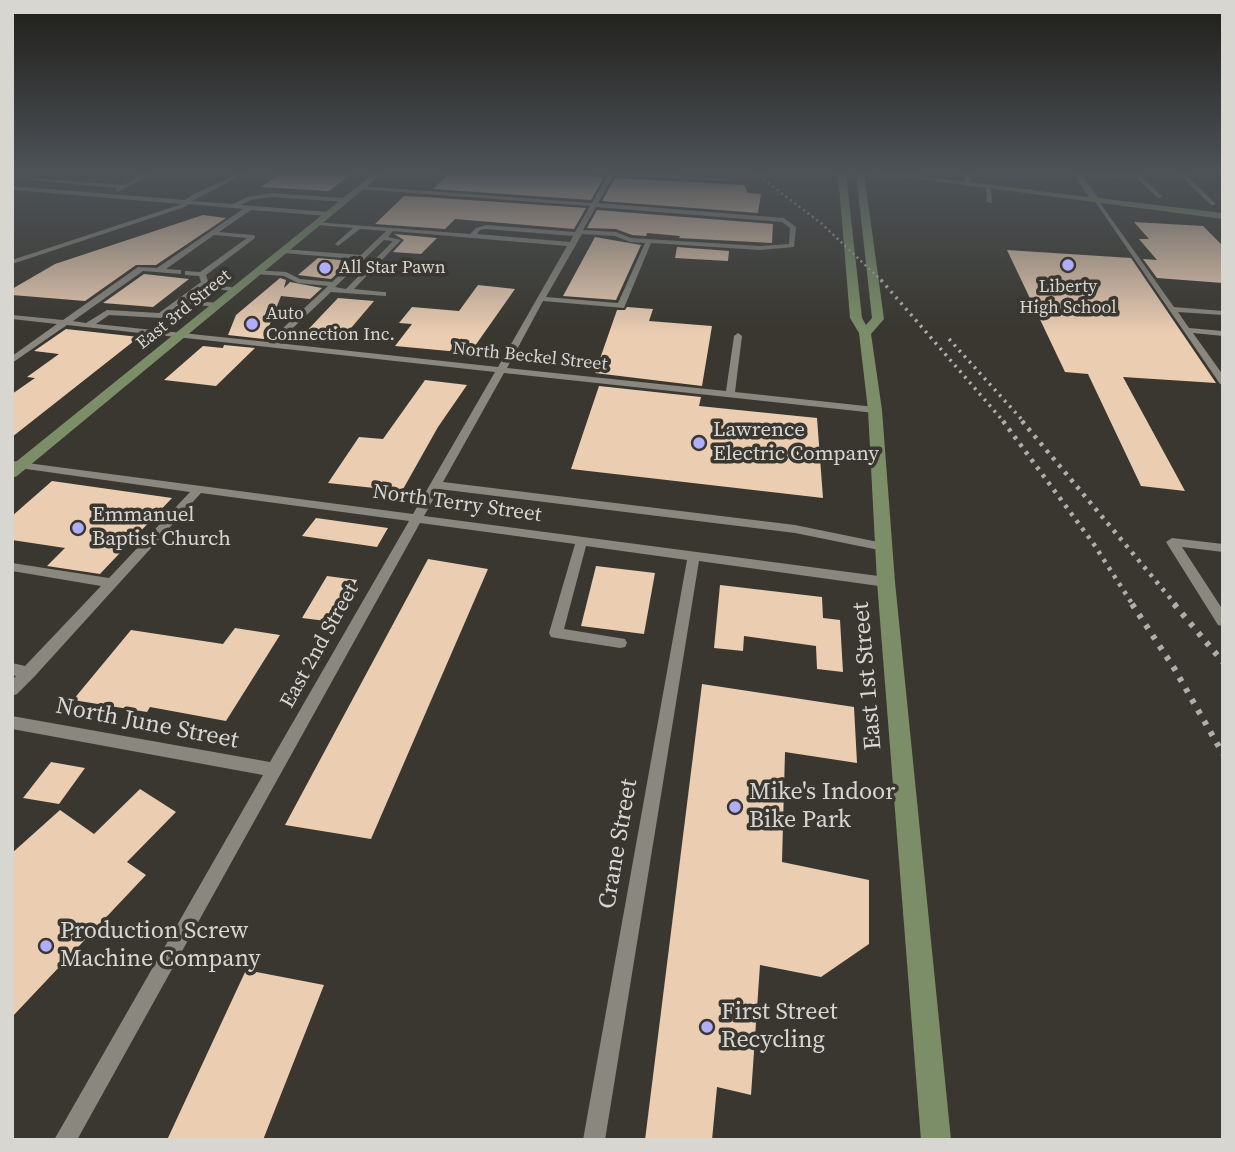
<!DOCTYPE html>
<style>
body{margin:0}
#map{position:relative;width:1235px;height:1152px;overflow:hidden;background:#39372f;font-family:"Source Serif 4",serif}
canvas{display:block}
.frame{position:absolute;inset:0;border:14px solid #d7d6d1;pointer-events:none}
</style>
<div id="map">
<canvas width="1235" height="1152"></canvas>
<div class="frame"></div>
</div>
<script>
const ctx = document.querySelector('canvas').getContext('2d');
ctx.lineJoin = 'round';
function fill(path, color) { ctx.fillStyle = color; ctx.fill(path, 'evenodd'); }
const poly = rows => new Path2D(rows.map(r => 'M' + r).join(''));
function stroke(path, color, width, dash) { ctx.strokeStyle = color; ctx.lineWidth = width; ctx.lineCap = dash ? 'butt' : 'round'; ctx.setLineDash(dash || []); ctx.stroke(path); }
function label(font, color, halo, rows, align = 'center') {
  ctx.font = font + ' "Source Serif 4",serif'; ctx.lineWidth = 7; ctx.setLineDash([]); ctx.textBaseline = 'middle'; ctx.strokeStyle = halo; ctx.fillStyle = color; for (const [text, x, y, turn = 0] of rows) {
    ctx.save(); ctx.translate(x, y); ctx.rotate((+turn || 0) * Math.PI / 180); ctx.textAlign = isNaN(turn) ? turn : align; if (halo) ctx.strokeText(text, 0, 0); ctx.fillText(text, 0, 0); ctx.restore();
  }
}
fill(poly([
 [281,173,352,173,329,191,261,187],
 [450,173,547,173,604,177,591,200,433,189],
 [615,178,744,185,748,193,761,194,758,213,602,201],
 [404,196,425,197,586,208,574,229,455,219,445,229,375,224],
 [597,210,773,224,772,243,679,238,680,236,647,233,646,236,632,235,616,229,587,228],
 [203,215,226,218,156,265,136,265,85,301,12,295,12,289,55,264],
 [1134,222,1203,226,1223,246,1223,283,1157,278,1143,259,1157,260,1139,239,1149,239],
 [394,234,437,238,421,254,393,252,404,240],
 [595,237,641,245,616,300,563,296],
 [677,247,729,251,728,261,675,258],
 [1007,250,1131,258,1216,383,1123,377,1185,491,1141,486,1088,374,1065,372],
 [318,258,351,261,331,279,298,275],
 [144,274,189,279,153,307,103,303],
 [280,278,286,280,284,288,290,282,322,288,310,299,281,296,264,339,228,335,236,315],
 [478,285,515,289,470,353,395,346,412,324,399,323,412,307,459,311],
 [338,298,374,301,340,341,301,337],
 [627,307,653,309,649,321,712,326,702,386,595,373,617,310,625,310],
 [66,329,139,337,12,437,12,394,35,378,27,377,59,354,34,351],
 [224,345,255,348,216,386,164,380,203,346,223,348],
 [425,380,467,385,438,427,402,491,328,483,359,437,383,439],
 [599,386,701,397,699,406,817,418,823,498,571,469],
 [52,481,172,498,100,574,47,566,65,548,12,540,12,516],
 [316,518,388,528,377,547,302,536],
 [428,559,488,569,371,839,285,825],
 [596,566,655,573,644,634,581,626],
 [327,576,357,580,334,622,302,618],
 [720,585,822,597,823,618,840,620,843,672,817,669,816,646,744,636,743,651,714,648],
 [235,628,280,635,226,721,150,707,147,712,73,700,131,630,223,644],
 [702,684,854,707,857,763,785,752,782,862,869,880,869,944,821,977,760,965,751,1095,717,1087,712,1140,645,1140],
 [51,762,85,768,59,804,23,798],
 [140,789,176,812,127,862,146,875,12,1017,12,853,60,810,94,834],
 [246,970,324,985,263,1140,167,1140]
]), '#ebcdb2');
fill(poly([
 [146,173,153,173,118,192,115,190,117,188,30,180,33,178,123,185,146,173],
 [239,173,246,173,192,201,233,204,247,197,271,193,345,198,348,200,345,202,271,197,251,200,241,205,328,212,331,214,328,216,251,210,219,232,253,235,255,236,255,238,206,275,209,284,238,288,238,292,203,287,186,300,218,303,221,303,221,307,181,304,161,318,109,315,96,324,268,342,328,286,298,283,284,276,255,274,255,270,286,272,300,279,332,282,357,259,283,253,279,251,283,249,361,255,386,231,360,229,338,246,335,244,336,243,353,228,317,225,315,224,315,222,470,234,476,228,486,225,575,232,590,206,358,189,360,186,592,203,608,175,604,173,727,178,729,181,614,175,598,203,784,218,796,227,794,247,760,250,651,243,624,308,543,301,507,368,726,391,734,336,738,333,742,336,735,392,875,407,880,410,875,413,504,373,443,482,795,525,888,544,890,547,888,550,884,551,795,533,439,489,424,516,886,577,890,579,892,582,890,585,886,587,699,561,605,1140,583,1140,687,560,586,546,564,629,625,639,627,643,625,647,620,648,556,638,551,637,549,633,575,544,420,523,77,1140,54,1140,263,775,12,729,12,716,270,762,409,521,201,493,34,677,17,694,12,696,12,680,16,676,12,675,12,663,25,666,101,586,12,571,12,563,109,578,190,492,12,467,12,461,413,514,495,372,67,325,12,363,12,356,57,324,12,319,12,315,63,320,138,267,157,268,243,209,188,204,185,207,12,264,12,260,182,204,12,190,12,186,185,200,192,195,239,173],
 [596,207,782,222,790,228,789,244,760,246,631,238,616,232,583,230,596,207],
 [486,229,573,236,570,242,477,234,480,230,486,229],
 [393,231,472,238,567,246,498,367,277,343,331,292,386,296,386,292,383,292,354,289,401,240,388,237,393,231],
 [582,234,615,236,630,242,645,243,618,303,546,297,582,234],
 [214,235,247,238,200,272,185,271,185,275,199,276,201,282,159,313,107,310,86,323,73,321,143,271,181,274,181,270,166,269,214,235],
 [384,240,393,241,346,289,335,287,384,240],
 [964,173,970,173,971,187,966,186,964,173],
 [1076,173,1141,176,1163,197,1158,198,1137,179,1078,176,1076,173],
 [1178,173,1184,173,1215,203,1215,205,1211,205,1178,173],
 [986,188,991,189,992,203,987,202,986,188],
 [1094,200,1098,200,1174,307,1223,311,1223,315,1178,312,1189,328,1223,331,1223,336,1193,333,1223,375,1223,385,1220,384,1094,200],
 [1172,538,1223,544,1223,552,1182,547,1223,610,1223,626,1218,625,1166,542,1172,538]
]), '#89877e');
fill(poly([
 [374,173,383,173,17,476,12,478,12,465,374,173],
 [838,173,846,173,862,318,866,325,872,318,856,173,864,173,884,319,871,334,882,410,895,582,951,1140,921,1140,877,582,868,410,859,333,850,318,838,173],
 [873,173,895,173,1089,197,1073,173,1081,173,1098,198,1223,213,1223,219,873,173]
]), '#7b8e68');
stroke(poly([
 [755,173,822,224,883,282]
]), '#b0aea9', 2.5, [2, 3.5]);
stroke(poly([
 [881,280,1004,422],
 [949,339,1024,422]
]), '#b0aea9', 3.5, [2.5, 5]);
stroke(poly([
 [1003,421,1093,543,1133,605],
 [1022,421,1176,605]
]), '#b0aea9', 4.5, [3.5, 6]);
stroke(poly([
 [1132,604,1174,668,1223,754],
 [1174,604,1223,662]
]), '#b0aea9', 6, [4.5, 8]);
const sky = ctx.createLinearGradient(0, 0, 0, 334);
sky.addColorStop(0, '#1f1e1a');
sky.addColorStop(0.52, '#4e5358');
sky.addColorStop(1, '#4e535800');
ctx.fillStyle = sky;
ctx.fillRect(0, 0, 1235, 334);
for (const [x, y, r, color] of [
 [1068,265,7,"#b0aefa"],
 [325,268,7,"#b0aefa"],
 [252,324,7,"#b0aefa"],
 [699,443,7,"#b0aefa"],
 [78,528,7,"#b0aefa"],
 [735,807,7,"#b0aefa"],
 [46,946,7,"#b0aefa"],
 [707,1027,7,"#b0aefa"]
]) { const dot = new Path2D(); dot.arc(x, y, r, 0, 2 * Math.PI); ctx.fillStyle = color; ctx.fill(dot); stroke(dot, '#39372f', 2.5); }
label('18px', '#d7d6d1', '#39372f', [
 ["All Star Pawn",339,268],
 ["Liberty",1068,287,"center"],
 ["High School",1068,308,"center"],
 ["Auto",266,314],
 ["Connection Inc.",266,335]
], 'left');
label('18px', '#d7d6d1', '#39372f', [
 ["East 3rd Street",184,310,-39],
 ["North Beckel Street",530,357,6]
]);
label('21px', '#d7d6d1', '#39372f', [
 ["Lawrence",713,431],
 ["Electric Company",713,455],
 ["Emmanuel",92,516],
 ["Baptist Church",92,540]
], 'left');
label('21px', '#d7d6d1', '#39372f', [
 ["North Terry Street",457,504,8],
 ["East 2nd Street",320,646,-61]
]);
label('24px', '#d7d6d1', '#39372f', [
 ["East 1st Street",868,676,-95],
 ["North June Street",147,724,11],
 ["Crane Street",619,844,-80]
]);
label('24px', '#d7d6d1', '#39372f', [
 ["Mike's Indoor",749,793],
 ["Bike Park",749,821],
 ["Production Screw",60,932],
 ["Machine Company",60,960],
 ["First Street",721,1013],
 ["Recycling",721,1041]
], 'left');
</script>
